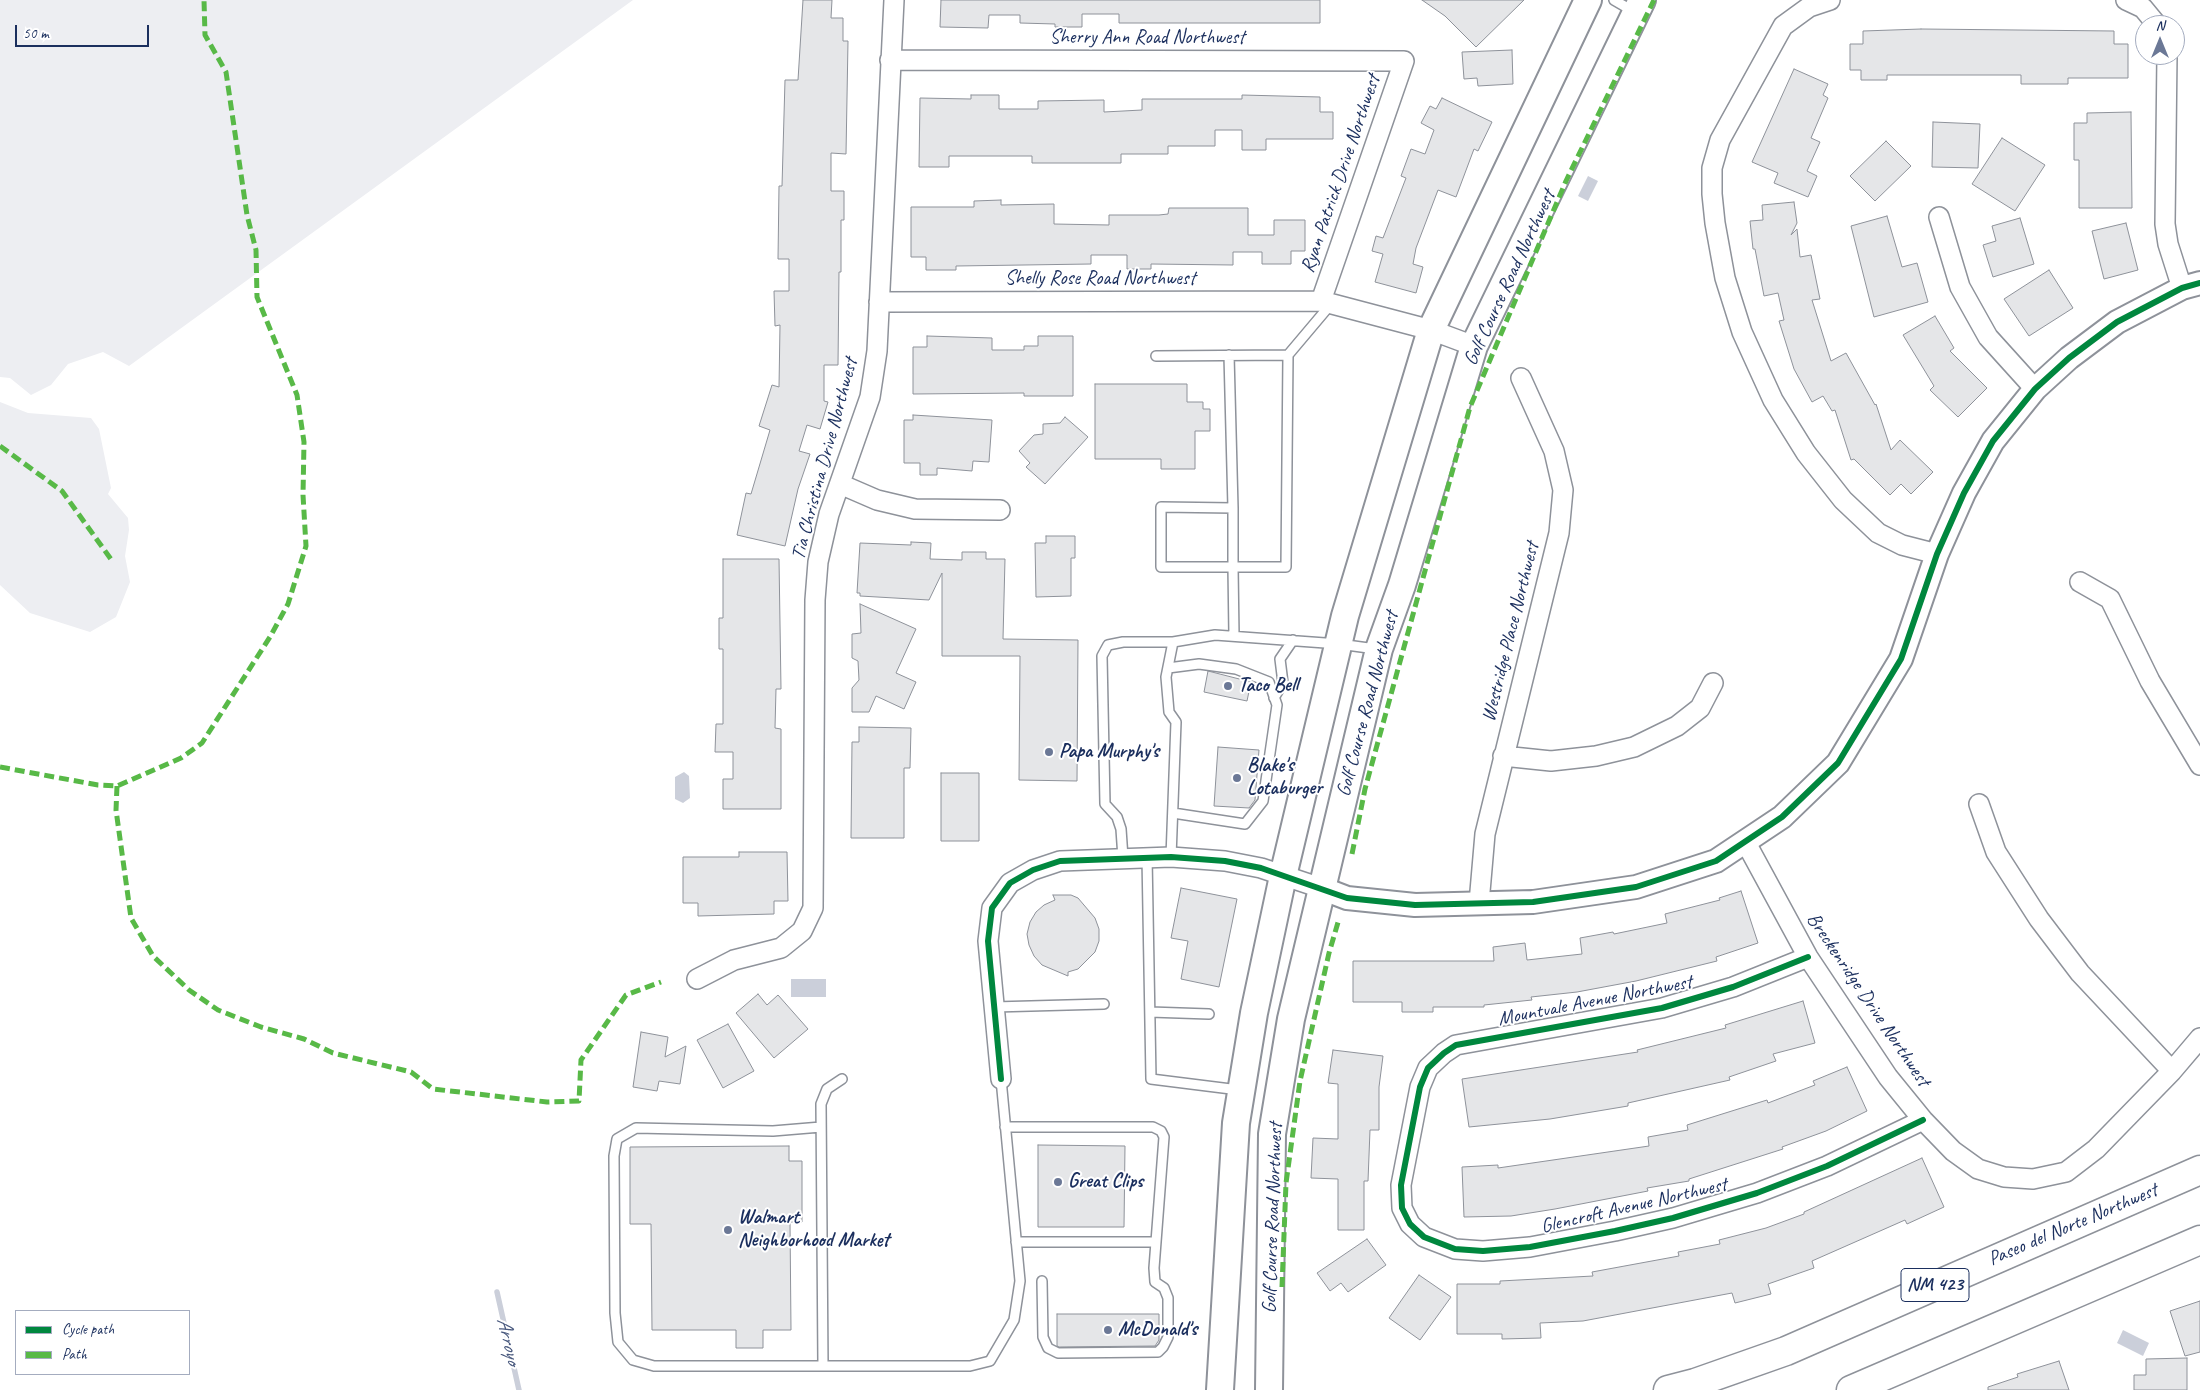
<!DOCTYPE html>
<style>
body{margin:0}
#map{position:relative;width:2200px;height:1390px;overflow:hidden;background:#fff;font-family:Caveat,sans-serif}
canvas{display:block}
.legend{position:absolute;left:15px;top:1310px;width:175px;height:65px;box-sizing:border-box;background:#fff;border:1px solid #a4acbf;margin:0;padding:6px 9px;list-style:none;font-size:15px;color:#1b2f5e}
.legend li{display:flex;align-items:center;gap:10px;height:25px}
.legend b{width:25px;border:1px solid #a4acbf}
.north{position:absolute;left:2135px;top:15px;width:50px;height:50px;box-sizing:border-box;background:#fff;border:1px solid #a4acbf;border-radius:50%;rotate:0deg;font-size:14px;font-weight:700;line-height:20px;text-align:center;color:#1b2f5e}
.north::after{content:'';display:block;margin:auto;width:18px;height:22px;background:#6b7896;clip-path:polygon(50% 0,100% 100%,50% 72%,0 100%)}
.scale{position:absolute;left:15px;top:25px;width:134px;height:22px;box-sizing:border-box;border:2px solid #1b2f5e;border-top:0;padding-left:6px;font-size:15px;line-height:18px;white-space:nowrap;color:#1b2f5e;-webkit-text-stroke:4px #fff;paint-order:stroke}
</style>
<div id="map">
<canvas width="2200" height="1390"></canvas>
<ul class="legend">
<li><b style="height:6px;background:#00873e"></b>Cycle path</li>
<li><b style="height:6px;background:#58b947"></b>Path</li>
</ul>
<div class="north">N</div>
<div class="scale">50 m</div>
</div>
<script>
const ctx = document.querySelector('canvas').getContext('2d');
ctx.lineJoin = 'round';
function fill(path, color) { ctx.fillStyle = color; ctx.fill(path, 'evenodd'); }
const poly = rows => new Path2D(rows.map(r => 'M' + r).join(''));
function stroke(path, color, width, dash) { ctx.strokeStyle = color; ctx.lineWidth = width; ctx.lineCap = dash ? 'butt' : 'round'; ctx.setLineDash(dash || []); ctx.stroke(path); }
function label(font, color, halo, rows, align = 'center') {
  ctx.font = font + ' Caveat,sans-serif'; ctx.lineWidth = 4; ctx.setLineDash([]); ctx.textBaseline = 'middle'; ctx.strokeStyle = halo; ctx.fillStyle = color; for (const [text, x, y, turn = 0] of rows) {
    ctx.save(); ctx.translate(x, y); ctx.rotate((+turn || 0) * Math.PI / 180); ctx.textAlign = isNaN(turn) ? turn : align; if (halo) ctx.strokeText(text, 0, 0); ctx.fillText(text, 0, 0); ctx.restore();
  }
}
fill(poly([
 [0,0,633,0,129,366,103,352,68,364,51,385,31,395,10,378,0,377],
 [0,402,28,413,91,418,99,429,111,488,108,494,128,518,129,530,125,556,130,582,116,617,90,632,30,613,0,585]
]), '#edeef2');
fill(poly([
 [1588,176,1598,181,1588,201,1578,196],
 [684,772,689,776,690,798,683,803,675,799,675,777],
 [791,979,826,979,826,997,791,997],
 [2123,1330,2149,1343,2143,1356,2117,1343]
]), '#cbcfda');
stroke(poly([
 [497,1292,519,1390]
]), '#cbcfda', 5.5);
const building = poly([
 [803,0,832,0,831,18,843,18,843,41,848,41,846,154,831,153,831,191,844,191,844,220,841,220,841,272,839,272,838,365,824,365,824,401,828,402,820,429,807,425,799,451,810,454,798,489,785,546,737,535,746,493,751,494,770,430,759,426,772,385,779,387,780,325,775,326,774,291,789,291,789,259,778,259,779,186,782,186,785,80,798,80,803,0],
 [941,0,1320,0,1320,23,1119,23,1119,14,1082,14,1082,27,1055,27,1055,24,1020,23,1020,15,989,15,988,28,940,27,941,0],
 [1422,0,1524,0,1476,47,1445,16,1422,0],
 [1921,29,2114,31,2114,44,2128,44,2128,78,2068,78,2068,84,2021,84,2021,75,1887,75,1887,80,1861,80,1861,70,1850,70,1850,44,1863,44,1863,31,1921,29],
 [1512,50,1513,84,1478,86,1477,78,1464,79,1462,52,1512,50],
 [1794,69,1828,84,1823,95,1828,98,1811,138,1820,142,1807,171,1817,176,1808,197,1774,183,1778,173,1752,162,1794,69],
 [971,95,999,95,999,109,1038,109,1038,101,1104,100,1104,112,1142,110,1142,99,1242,99,1242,95,1320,97,1320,112,1333,112,1333,139,1266,139,1266,150,1242,150,1242,130,1215,130,1215,146,1168,146,1168,154,1121,154,1121,163,1032,163,1032,156,949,156,949,167,919,167,920,98,971,99,971,95],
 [1442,98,1492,122,1478,151,1474,149,1456,197,1438,190,1416,248,1413,264,1423,267,1416,293,1375,282,1383,254,1372,251,1376,236,1383,238,1406,178,1401,176,1411,149,1425,154,1434,130,1421,123,1430,106,1436,109,1442,98],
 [2131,112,2132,208,2079,208,2079,160,2074,160,2074,123,2087,123,2087,113,2131,112],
 [1933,122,1980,124,1978,168,1932,167,1933,122],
 [2002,138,2045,165,2015,211,1972,184,2002,138],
 [1886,141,1911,166,1875,201,1850,176,1886,141],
 [1001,200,1001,205,1054,204,1054,224,1109,225,1109,215,1159,215,1168,214,1169,208,1248,208,1248,235,1274,235,1274,220,1305,220,1305,251,1291,251,1291,264,1262,264,1262,252,1233,252,1233,265,1151,264,1151,269,1127,269,1127,255,1091,255,1091,264,956,266,956,270,926,270,926,257,911,257,911,207,974,207,974,201,1001,200],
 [1794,202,1797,223,1791,235,1797,229,1800,257,1811,255,1820,299,1812,300,1831,361,1846,353,1875,405,1876,404,1891,450,1900,440,1933,472,1911,494,1901,484,1890,495,1854,459,1851,460,1835,410,1832,411,1823,396,1812,402,1794,369,1779,321,1784,320,1778,293,1764,296,1755,249,1753,249,1750,221,1763,220,1762,205,1794,202],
 [1887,216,1902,267,1917,263,1928,302,1874,317,1851,226,1887,216],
 [2020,218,2034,264,1993,277,1983,245,1996,241,1992,226,2020,218],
 [2126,223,2138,270,2104,279,2092,231,2126,223],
 [2049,270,2073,308,2029,336,2004,299,2049,270],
 [1935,316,1954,348,1950,351,1987,388,1958,417,1930,390,1934,386,1903,335,1935,316],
 [927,336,992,338,992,350,1024,350,1024,346,1038,346,1038,336,1073,336,1073,396,1024,396,1024,393,913,394,913,347,927,347,927,336],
 [1095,384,1187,384,1187,402,1203,402,1203,409,1210,409,1210,431,1195,431,1195,469,1161,469,1161,459,1095,459,1095,384],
 [913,415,992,420,989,462,973,461,972,471,937,468,937,475,920,475,920,463,904,463,904,420,913,420,913,415],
 [1065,417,1088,437,1045,484,1026,467,1030,463,1019,451,1034,435,1043,434,1043,424,1060,423,1065,417],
 [1046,536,1075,536,1075,558,1071,558,1071,596,1036,597,1035,543,1046,543,1046,536],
 [911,542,931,543,930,559,962,560,962,552,986,552,986,559,1005,559,1003,639,1078,640,1077,781,1019,780,1020,656,942,656,942,573,929,600,860,596,860,593,857,593,860,543,911,545,911,542],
 [723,559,779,559,781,689,776,689,775,728,781,729,781,809,723,809,723,779,733,779,733,752,715,752,716,724,723,724,723,649,719,649,719,618,723,618,723,559],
 [860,604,916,629,896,673,916,682,904,709,876,696,869,712,852,712,852,688,859,680,858,661,852,658,852,634,861,633,860,604],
 [1208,671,1251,682,1247,701,1204,692,1208,671],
 [859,727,911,728,910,768,904,768,904,838,851,838,852,742,859,742,859,727],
 [1218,747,1259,750,1255,800,1249,808,1214,806,1218,747],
 [941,773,979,773,979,841,941,841,941,773],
 [739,852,787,852,788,901,774,901,774,914,698,916,698,903,683,903,683,857,739,857,739,852],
 [1181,888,1237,899,1219,987,1181,979,1188,941,1171,938,1181,888],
 [1741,891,1758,943,1716,957,1717,961,1636,981,1577,992,1531,997,1532,1000,1484,1005,1484,1007,1433,1007,1433,1012,1402,1012,1402,1002,1353,1002,1353,961,1494,961,1493,947,1525,943,1527,960,1582,954,1580,938,1613,932,1614,934,1667,923,1665,914,1720,900,1719,898,1741,891],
 [1053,895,1071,895,1078,898,1095,918,1099,929,1099,941,1095,952,1078,969,1068,972,1068,976,1042,965,1034,956,1029,945,1027,934,1030,922,1036,912,1044,905,1055,900,1053,895],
 [758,994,767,1005,778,995,808,1029,774,1058,736,1013,758,994],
 [1803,1001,1815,1043,1773,1054,1776,1061,1729,1077,1730,1080,1628,1103,1628,1106,1550,1119,1469,1127,1462,1079,1638,1052,1637,1050,1726,1028,1725,1025,1803,1001],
 [728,1024,754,1071,723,1088,697,1040,728,1024],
 [641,1032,668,1037,665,1057,686,1046,680,1084,659,1081,657,1091,633,1087,641,1032],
 [1333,1050,1383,1056,1379,1087,1379,1130,1370,1130,1368,1181,1364,1181,1364,1230,1338,1230,1338,1179,1311,1178,1313,1138,1338,1139,1338,1084,1328,1083,1333,1050],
 [1847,1067,1867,1111,1826,1131,1782,1147,1783,1149,1689,1179,1689,1181,1647,1188,1648,1191,1555,1209,1511,1216,1464,1217,1462,1167,1498,1165,1498,1168,1649,1146,1648,1137,1688,1130,1687,1125,1767,1100,1768,1103,1815,1085,1813,1081,1847,1067],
 [1038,1145,1125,1146,1124,1227,1038,1227,1038,1145],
 [789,1146,789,1161,802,1161,802,1222,790,1222,791,1330,763,1330,763,1348,736,1348,736,1330,652,1330,651,1224,630,1224,630,1147,789,1146],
 [1922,1158,1944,1207,1907,1224,1905,1220,1812,1261,1814,1268,1768,1284,1771,1294,1735,1303,1732,1293,1583,1321,1540,1323,1541,1338,1502,1339,1502,1334,1457,1334,1457,1284,1500,1284,1500,1281,1593,1276,1592,1272,1679,1256,1678,1252,1720,1244,1719,1240,1766,1228,1804,1214,1804,1212,1922,1158],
 [1367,1239,1386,1265,1348,1292,1341,1283,1330,1291,1317,1273,1367,1239],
 [1419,1275,1451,1297,1420,1340,1389,1318,1419,1275],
 [2200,1301,2200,1352,2185,1356,2170,1311,2200,1301],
 [1057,1314,1159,1314,1159,1340,1155,1346,1059,1347,1057,1346,1057,1314],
 [2187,1358,2187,1390,2134,1390,2134,1375,2146,1375,2146,1359,2187,1358],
 [2059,1361,2069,1390,1988,1390,1988,1387,2018,1377,2017,1374,2059,1361]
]);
fill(building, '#e5e6e8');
stroke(building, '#8e929a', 1);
const service = poly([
 [1614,0,1633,11],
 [1229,355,1233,508,1161,507,1161,567,1233,567,1233,508],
 [1156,356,1288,355,1331,304],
 [1234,636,1233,567,1286,567,1288,355],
 [1168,668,1199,664,1236,669,1269,682,1277,705,1263,801,1245,824,1173,813],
 [1274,698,1283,683,1280,659,1293,640],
 [1147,857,1151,1079,1239,1090],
 [1171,857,1176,722,1169,712,1166,677,1173,642,1215,635,1339,644,1376,649],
 [1123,858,1121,829,1117,817,1105,804,1102,656,1108,645,1123,642,1173,642],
 [994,1007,1104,1004],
 [1150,1012,1209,1014],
 [821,1127,773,1131,636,1128,617,1139,614,1156,615,1313,618,1342,633,1360,654,1366,970,1366,990,1361,1014,1320,1020,1281,1001,1079],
 [1005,1127,1153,1127,1161,1131,1164,1137,1154,1268,1155,1282,1164,1288,1168,1298,1168,1337,1163,1347,1158,1352,1058,1353,1048,1348,1043,1337,1042,1281],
 [1016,1242,1156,1242],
 [823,1366,821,1104,827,1089,842,1079]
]);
const minor = poly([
 [1830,0,1809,7,1783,26,1720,140,1712,168,1712,194,1715,223,1725,278,1742,332,1773,400,1806,453,1843,500,1878,533,1902,545,1937,554],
 [2126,0,2143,8,2157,25],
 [2167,55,2165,224,2168,244,2182,288],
 [890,60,1404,61,1321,301],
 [1939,217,1960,287,1988,337,2035,389],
 [879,302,1321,301,1431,330,1474,346],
 [840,484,877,500,915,509,1000,510],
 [2080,582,2110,599,2150,681,2200,765],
 [1503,756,1551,761,1596,756,1634,747,1677,726,1700,708,1713,683],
 [1979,804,1996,852,2039,919,2080,973,2172,1071],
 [1745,841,1808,957,1888,1077,1923,1120,1953,1151,1978,1169,2004,1177,2033,1179,2066,1172,2096,1149,2172,1071,2200,1038],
 [1479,903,1485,834,1559,533,1563,490,1554,451,1521,378],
 [1808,957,1733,987,1662,1008,1456,1045,1444,1053,1428,1068,1420,1087,1401,1185,1402,1208,1410,1224,1424,1237,1455,1249,1483,1251,1530,1247,1615,1231,1673,1218,1757,1193,1827,1166,1923,1120],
 [697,979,734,960,781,948,802,931,813,908,815,600,818,562,829,514,870,397,877,351,894,0],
 [1001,1079,988,941,992,908,1010,883,1033,870,1060,861,1171,857,1225,861,1261,868,1321,888]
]);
const tertiary = poly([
 [1321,888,1347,898,1415,905,1533,902,1636,887,1716,861,1782,817,1838,763,1901,659,1937,554,1964,493,1993,441,2035,389,2069,358,2117,322,2182,288,2200,283]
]);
const secondary = poly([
 [1220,1390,1236,1123,1254,1013,1283,876,1345,616,1431,330,1588,0],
 [1269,1390,1272,1134,1291,1019,1379,649,1402,585,1474,346,1642,0]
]);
const primary = poly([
 [1668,1390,1695,1383,1786,1351,2200,1170],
 [1851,1390,2200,1240]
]);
stroke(service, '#8e929a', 12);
stroke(minor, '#8e929a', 22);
stroke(tertiary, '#8e929a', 26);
stroke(secondary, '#8e929a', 30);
stroke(primary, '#8e929a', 31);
stroke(service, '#fff', 9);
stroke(minor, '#fff', 19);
stroke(tertiary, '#fff', 22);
stroke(secondary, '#fff', 26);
stroke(primary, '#fff', 28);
stroke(poly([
 [0,446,62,491,113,562],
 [0,767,98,785,117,786,181,758,202,743,270,637,288,604,306,546,303,495,304,442,297,395,257,297,256,250,247,215,226,72,205,35,204,0],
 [117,786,116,810,131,918,153,956,189,990,218,1010,261,1027,304,1039,333,1053,411,1072,433,1089,547,1102,579,1101,581,1060,626,995,661,982],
 [1352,854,1365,789,1470,407,1566,181,1654,0],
 [1282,1287,1286,1183,1300,1081,1329,953,1339,919]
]), '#58b947', 5, [10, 5]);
stroke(poly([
 [1808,957,1733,987,1662,1008,1456,1045,1444,1053,1428,1068,1420,1087,1401,1185,1402,1208,1410,1224,1424,1237,1455,1249,1483,1251,1530,1247,1615,1231,1673,1218,1757,1193,1827,1166,1923,1120],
 [1001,1079,988,941,992,908,1010,883,1033,870,1060,861,1171,857,1225,861,1261,868,1347,898,1415,905,1533,902,1636,887,1716,861,1782,817,1838,763,1901,659,1937,554,1964,493,1993,441,2035,389,2069,358,2117,322,2182,288,2200,283]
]), '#00873e', 6);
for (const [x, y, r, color] of [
 [1228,686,5,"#6b7896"],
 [1049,752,5,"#6b7896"],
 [1237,778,5,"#6b7896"],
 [1058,1182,5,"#6b7896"],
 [728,1230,5,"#6b7896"],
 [1108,1330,5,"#6b7896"]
]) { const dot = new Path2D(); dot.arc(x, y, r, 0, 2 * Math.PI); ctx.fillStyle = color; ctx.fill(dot); stroke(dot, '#fff', 2); }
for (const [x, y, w] of [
 [1935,1285,68]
]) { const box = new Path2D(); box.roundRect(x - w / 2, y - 16.5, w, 33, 4); ctx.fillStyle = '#fff'; ctx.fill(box); stroke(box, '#1b2f5e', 1); }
label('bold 19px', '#1b2f5e', null, [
 ["NM 423",1935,1285]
]);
label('20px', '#1b2f5e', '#fff', [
 ["Sherry Ann Road Northwest",1147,38],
 ["Ryan Patrick Drive Northwest",1341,174,-71],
 ["Golf Course Road Northwest",1510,278,-65],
 ["Shelly Rose Road Northwest",1100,279],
 ["Tia Christina Drive Northwest",825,459,-75],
 ["Westridge Place Northwest",1511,632,-76],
 ["Golf Course Road Northwest",1368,704,-75],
 ["Breckenridge Drive Northwest",1868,1000,56],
 ["Mountvale Avenue Northwest",1595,1001,-11],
 ["Glencroft Avenue Northwest",1634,1206,-13],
 ["Golf Course Road Northwest",1273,1218,-88],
 ["Paseo del Norte Northwest",2073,1225,-23]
]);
label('bold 20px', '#1b2f5e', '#fff', [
 ["Taco Bell",1238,686],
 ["Papa Murphy's",1059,752],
 ["Blake's",1247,766],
 ["Lotaburger",1247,789],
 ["Great Clips",1068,1182],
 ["Walmart",738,1218],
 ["Neighborhood Market",738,1241],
 ["McDonald's",1118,1330]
], 'left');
label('italic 21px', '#49597e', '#fff', [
 ["Arroyo",508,1341,77]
]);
</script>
